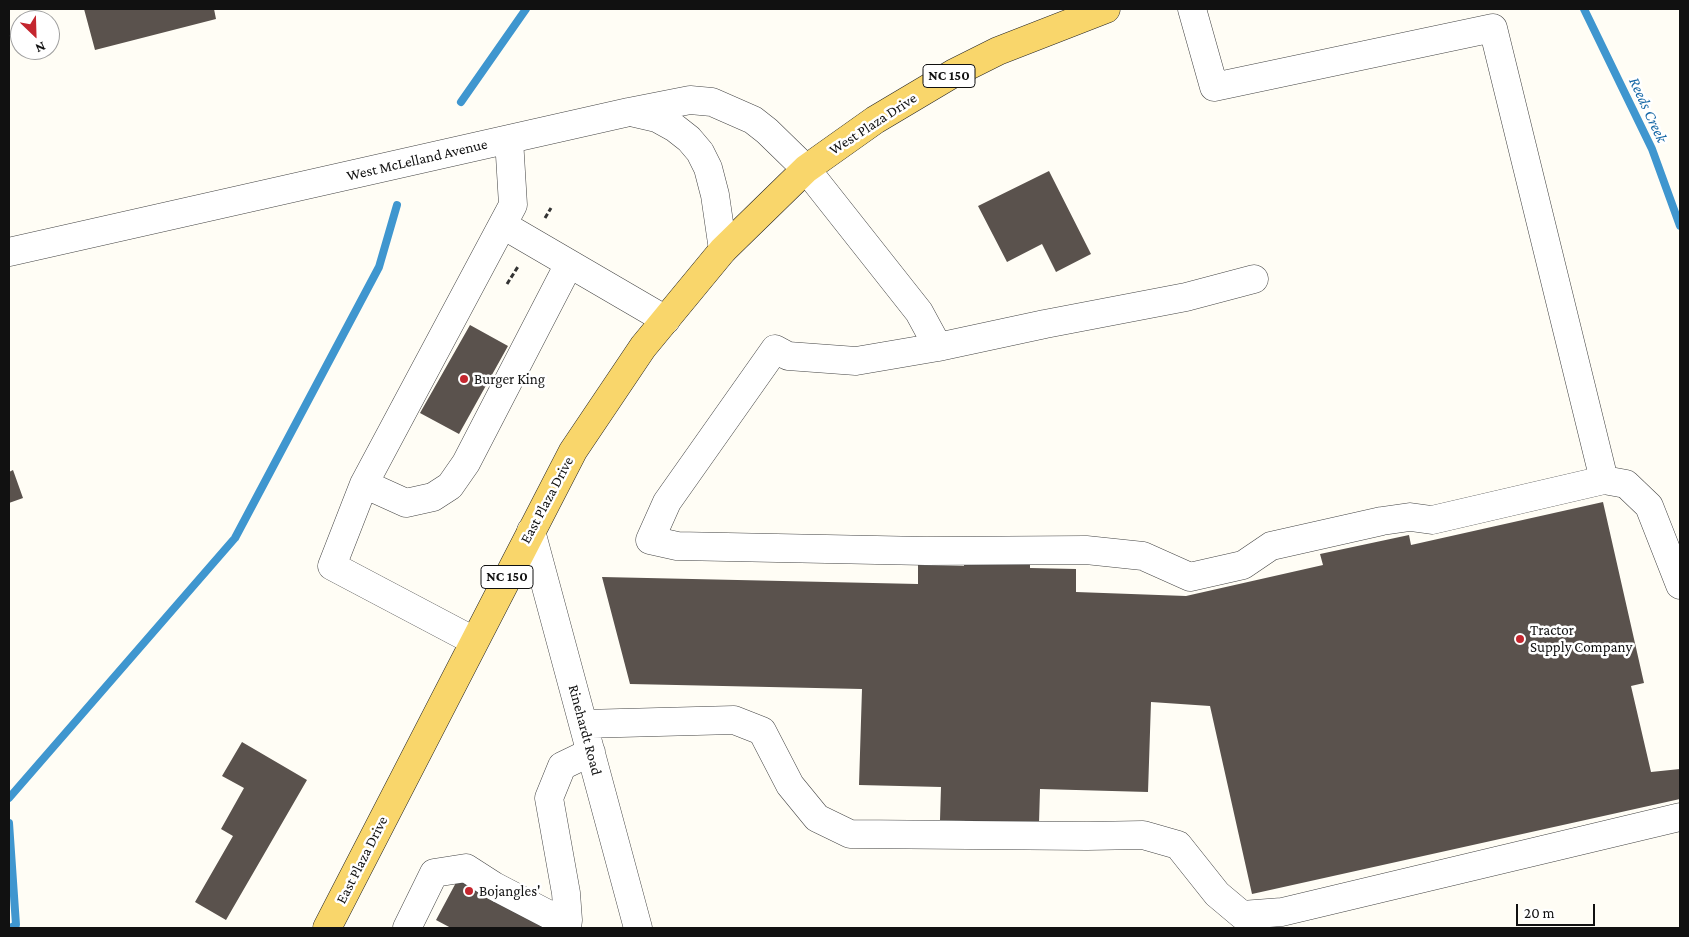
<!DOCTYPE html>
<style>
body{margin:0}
#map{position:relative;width:1689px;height:937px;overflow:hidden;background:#fffdf5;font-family:"Crimson Pro",serif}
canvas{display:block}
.frame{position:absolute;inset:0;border:10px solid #111;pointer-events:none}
.north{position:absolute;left:10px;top:10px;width:50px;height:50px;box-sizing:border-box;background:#fff;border:1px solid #a0a0a0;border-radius:50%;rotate:156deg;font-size:14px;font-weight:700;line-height:20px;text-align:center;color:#111}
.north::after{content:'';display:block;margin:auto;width:18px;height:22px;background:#c4262e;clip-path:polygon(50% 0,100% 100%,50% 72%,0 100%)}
.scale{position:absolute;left:1516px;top:904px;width:79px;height:22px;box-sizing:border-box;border:2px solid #111;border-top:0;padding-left:6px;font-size:15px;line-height:18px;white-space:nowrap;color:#111;-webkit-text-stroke:4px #fff;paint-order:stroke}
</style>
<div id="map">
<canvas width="1689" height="937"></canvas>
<div class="frame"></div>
<div class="north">N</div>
<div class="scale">20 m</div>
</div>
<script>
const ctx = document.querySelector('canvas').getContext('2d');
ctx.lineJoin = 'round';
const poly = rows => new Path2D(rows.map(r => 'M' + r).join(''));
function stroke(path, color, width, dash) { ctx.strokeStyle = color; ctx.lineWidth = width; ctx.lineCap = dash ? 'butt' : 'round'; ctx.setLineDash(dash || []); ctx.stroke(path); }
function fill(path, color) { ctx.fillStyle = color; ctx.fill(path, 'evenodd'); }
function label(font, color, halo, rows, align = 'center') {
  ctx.font = font + ' "Crimson Pro",serif'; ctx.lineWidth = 5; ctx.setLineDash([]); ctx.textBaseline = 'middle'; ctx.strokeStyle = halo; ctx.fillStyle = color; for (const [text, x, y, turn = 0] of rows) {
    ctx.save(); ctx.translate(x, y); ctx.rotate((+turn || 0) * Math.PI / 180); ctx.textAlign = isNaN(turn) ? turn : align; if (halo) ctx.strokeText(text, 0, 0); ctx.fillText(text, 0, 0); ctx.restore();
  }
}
stroke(poly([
 [1584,9,1652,149,1680,226],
 [461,102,526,9],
 [9,798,235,538,379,267,397,205],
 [9,823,16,925,10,928]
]), '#3f96cf', 8);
fill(poly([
 [84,9,214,9,216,19,95,50],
 [1049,171,1091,254,1056,272,1042,244,1007,262,978,206],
 [470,325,508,346,459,434,420,413],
 [13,470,23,498,9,503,9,472],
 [1603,502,1644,683,1631,686,1651,772,1680,769,1680,799,1252,894,1210,706,1151,702,1148,792,1040,789,1039,823,940,820,941,787,859,785,862,689,630,684,602,577,918,584,918,565,964,566,964,562,1030,563,1030,568,1076,569,1076,592,1186,596,1323,565,1320,554,1409,535,1411,545],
 [242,742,307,780,226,920,195,902,233,836,221,829,244,788,222,776],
 [459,877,512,904,509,909,545,928,451,928,436,920]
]), '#5a524d');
const minor = poly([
 [631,112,657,118,675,128,689,139,700,152,708,168,715,195,723,250],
 [503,225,666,320],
 [9,252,629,112,690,100,712,102,753,120,767,131,806,169,919,312,938,347,856,361,788,356,775,349,667,502,650,540,677,546,926,551,1086,550,1143,556,1190,577,1243,565,1271,546,1382,521,1410,517,1432,520,1604,480,1493,28,1214,87,1192,9],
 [938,347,1045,324,1186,297,1254,279],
 [1604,480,1626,484,1649,506,1680,585],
 [364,484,406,503,433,497,450,486,466,463,569,264],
 [531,531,638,928],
 [474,641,332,566,364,484,513,205,509,139],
 [583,724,734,720,762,731,790,785,817,818,850,834,1087,836,1143,835,1178,845,1217,894,1242,915,1282,912,1680,817],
 [407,928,434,873,466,868,494,886,567,924],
 [567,928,568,920,566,893,549,798,562,766,591,752]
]);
const major = poly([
 [327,928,573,451,643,347,723,250,806,169,875,120,954,73,998,51,1106,9]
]);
stroke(minor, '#444', 29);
stroke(major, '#222', 29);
stroke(poly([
 [545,218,551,208],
 [507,284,519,265]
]), '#333', 3, [5, 2.5]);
stroke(minor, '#fff', 28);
stroke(major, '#f9d66b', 28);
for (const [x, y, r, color] of [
 [464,379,5,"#c4262e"],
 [1520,639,5,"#c4262e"],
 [469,891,5,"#c4262e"]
]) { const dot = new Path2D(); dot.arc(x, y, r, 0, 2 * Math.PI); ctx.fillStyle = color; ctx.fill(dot); stroke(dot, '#fff', 2); }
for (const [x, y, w] of [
 [949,76,52],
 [507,577,52]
]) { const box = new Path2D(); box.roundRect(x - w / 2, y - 11.5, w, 23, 4); ctx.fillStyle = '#fff'; ctx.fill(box); stroke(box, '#111', 1); }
label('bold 14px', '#111', null, [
 ["NC 150",949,76],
 ["NC 150",507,577]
]);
label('15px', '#111', '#fff', [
 ["West Plaza Drive",873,124,-33],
 ["West McLelland Avenue",417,160,-13],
 ["East Plaza Drive",547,500,-62],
 ["Rinehardt Road",585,730,75],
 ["East Plaza Drive",362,860,-63]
]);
label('15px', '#111', '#fff', [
 ["Burger King",474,379],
 ["Tractor",1530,630],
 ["Supply Company",1530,647],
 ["Bojangles'",479,891]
], 'left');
label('italic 16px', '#1768a6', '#fff', [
 ["Reeds Creek",1648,110,65]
]);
</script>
